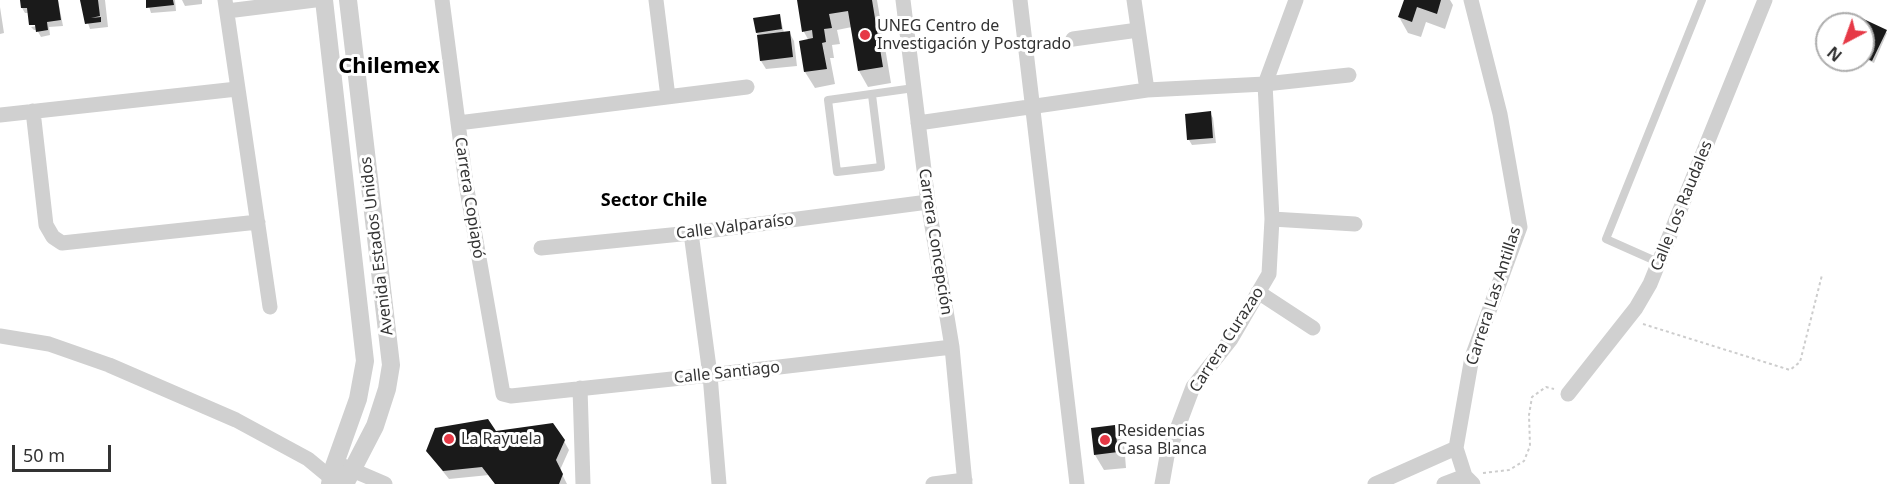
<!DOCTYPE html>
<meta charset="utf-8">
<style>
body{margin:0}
#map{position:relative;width:1887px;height:484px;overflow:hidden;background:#fff;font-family:"Noto Sans",sans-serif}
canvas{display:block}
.north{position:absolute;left:1815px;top:12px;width:60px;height:60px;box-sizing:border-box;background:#fff;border:2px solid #adadad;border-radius:50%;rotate:221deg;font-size:16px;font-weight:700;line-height:24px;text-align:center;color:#333}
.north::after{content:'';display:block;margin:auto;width:21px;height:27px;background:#e63946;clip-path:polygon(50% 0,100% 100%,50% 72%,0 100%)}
.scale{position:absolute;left:12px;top:445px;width:99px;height:27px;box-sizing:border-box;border:3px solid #333;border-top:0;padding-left:8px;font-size:18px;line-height:21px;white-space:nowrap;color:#333;-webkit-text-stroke:4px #fff;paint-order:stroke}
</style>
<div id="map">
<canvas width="1887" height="484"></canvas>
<div class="north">N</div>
<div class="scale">50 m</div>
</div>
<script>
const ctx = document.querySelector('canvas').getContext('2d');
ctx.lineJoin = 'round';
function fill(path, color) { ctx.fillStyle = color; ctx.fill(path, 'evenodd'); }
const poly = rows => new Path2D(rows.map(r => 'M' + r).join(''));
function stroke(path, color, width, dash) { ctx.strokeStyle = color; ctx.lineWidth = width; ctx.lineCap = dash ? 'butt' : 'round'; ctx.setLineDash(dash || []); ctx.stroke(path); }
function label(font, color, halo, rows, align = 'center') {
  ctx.font = font + ' "Noto Sans",sans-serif'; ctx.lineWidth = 6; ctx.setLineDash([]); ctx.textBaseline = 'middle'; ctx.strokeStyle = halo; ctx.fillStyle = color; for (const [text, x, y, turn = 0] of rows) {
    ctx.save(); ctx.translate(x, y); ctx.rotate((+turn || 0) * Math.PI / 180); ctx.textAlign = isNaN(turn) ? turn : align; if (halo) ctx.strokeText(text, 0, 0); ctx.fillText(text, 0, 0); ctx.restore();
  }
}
fill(poly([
 [27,0,58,0,63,26,49,27,50,35,41,37,37,30,34,30,31,27,43,25,29,13,25,13,22,8],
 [80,0,105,0,108,27,90,29],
 [147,0,175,0,176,11,151,13],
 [182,0,202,0,202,4,185,6],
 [798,0,877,0,891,83,868,87,859,71,852,27,837,30,840,44,832,45,834,58,830,58,835,84,815,88,805,72,800,42,809,41,804,32],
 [1405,0,1450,0,1453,5,1445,29,1426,22,1421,37,1408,33,1399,17],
 [0,7,4,33,0,34],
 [780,16,784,33,789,32,794,41,797,66,766,69,761,61,757,32],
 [1856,17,1887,33,1874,63,1863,58,1863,24,1853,24],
 [1210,113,1213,118,1216,143,1192,145,1189,140],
 [1115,427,1124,443,1126,468,1104,470,1095,455],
 [495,433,564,441,569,450,560,470,567,484,495,484,489,475,449,479,433,459]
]), '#0003');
fill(poly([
 [20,0,58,0,61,20,47,22,48,30,36,32,35,25,29,25,27,8,21,8],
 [80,0,98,0,100,16,91,18,101,17,101,22,85,24],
 [146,0,173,0,174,5,146,8],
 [797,0,872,0,883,67,858,71,848,11,829,14,832,28,824,29,826,42,822,43,827,69,804,72,799,41,813,38,812,30,802,32],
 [1404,0,1441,0,1437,14,1417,7,1412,22,1398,17],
 [780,14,782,29,756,33,753,18],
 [1855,15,1887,30,1872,61,1863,57,1863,24,1852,24],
 [790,31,793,57,760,61,757,35],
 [1211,111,1213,138,1187,140,1185,114],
 [488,419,496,431,553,423,565,440,556,460,563,474,559,484,495,484,482,467,443,471,426,451,435,428],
 [1115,425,1118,452,1094,455,1091,428]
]), '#1a1a1a');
stroke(poly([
 [1643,324,1790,370,1800,362,1822,275],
 [1483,473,1509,470,1524,461,1530,446,1529,415,1532,397,1546,387,1554,389]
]), '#cdcdcd', 2, [3, 3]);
stroke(poly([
 [872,95,881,167,837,172,828,100,914,88],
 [1660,263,1606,239,1702,0]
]), '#d0d0d0', 8);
stroke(poly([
 [225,0,270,307],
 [442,0,466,184,503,394,511,396,710,375,952,347],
 [656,0,668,97],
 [903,0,928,202,952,347,965,484],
 [1020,0,1077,484],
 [1134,0,1147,90],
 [1471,0,1500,114,1520,227,1472,357,1456,448,1465,476,1473,484],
 [227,11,315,0],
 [1073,39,1138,30],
 [33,111,46,225,53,237,62,243,258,222],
 [0,115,237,89],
 [458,123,747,87],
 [918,123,1147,90,1265,84,1349,75],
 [1272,219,1355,224],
 [691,233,710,375,719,484],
 [541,248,691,233,928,202],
 [1258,292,1313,328],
 [0,336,49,344,109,365,236,420,308,459,331,478,341,482],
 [580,388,583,484],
 [1568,394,1636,308,1650,284,1765,0],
 [343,466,385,484],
 [933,484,965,480],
 [1162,484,1167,456,1193,387,1231,339,1269,274,1272,219,1265,84,1296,0],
 [1375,484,1456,448],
 [1444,484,1465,476]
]), '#d0d0d0', 15);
stroke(poly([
 [324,0,365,361,358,399,333,469,330,484],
 [345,484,375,426,387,389,391,365,348,0]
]), '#d0d0d0', 18);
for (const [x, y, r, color] of [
 [865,35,6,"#e63946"],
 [449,439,6,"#e63946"],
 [1105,440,6,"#e63946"]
]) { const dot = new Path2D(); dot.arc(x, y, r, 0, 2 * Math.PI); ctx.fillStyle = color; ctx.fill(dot); stroke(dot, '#fff', 2); }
label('16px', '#333', '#fff', [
 ["UNEG Centro de",877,26],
 ["Investigación y Postgrado",877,44],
 ["Residencias",1117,431],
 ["Casa Blanca",1117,449],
 ["La Rayuela",461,439]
], 'left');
label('16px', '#333', '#fff', [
 ["Carrera Copiapó",469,198,81],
 ["Calle Los Raudales",1682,206,-68],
 ["Calle Valparaíso",735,227,-7],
 ["Carrera Concepción",935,242,81],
 ["Avenida Estados Unidos",377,246,-97],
 ["Carrera Las Antillas",1494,296,-72],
 ["Carrera Curazao",1227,340,-57],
 ["Calle Santiago",727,373,-6]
]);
label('bold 18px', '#000', '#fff', [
 ["Sector Chile",654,201]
]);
label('bold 22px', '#000', '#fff', [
 ["Chilemex",389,67]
]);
</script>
